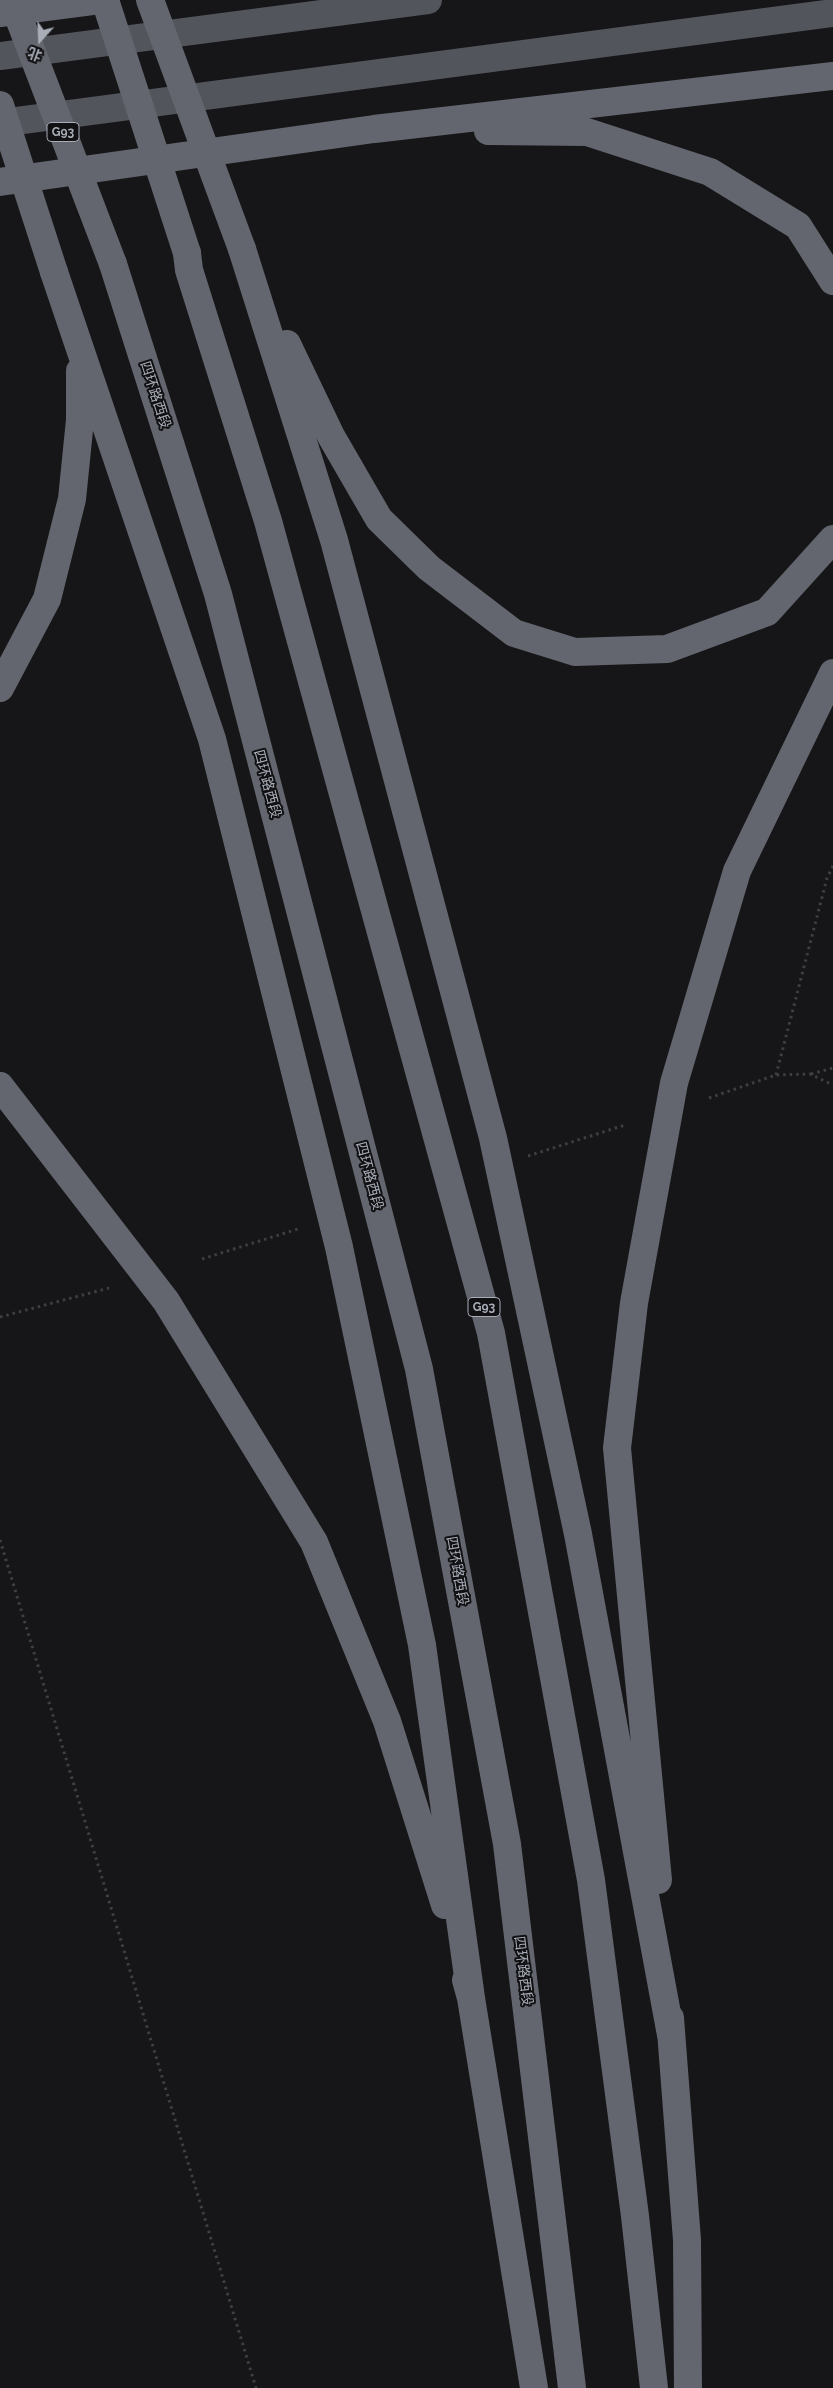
<!DOCTYPE html>
<meta charset="utf-8">
<style>
body{margin:0}
#map{position:relative;width:833px;height:2388px;overflow:hidden;background:#161618;font-family:Raleway,"Noto Sans SC",sans-serif}
canvas{display:block}
.north{position:absolute;left:15px;top:15px;width:50px;height:50px;-webkit-text-stroke:4px #111113;paint-order:stroke;rotate:200deg;font-size:14px;font-weight:700;line-height:20px;text-align:center;color:#a8adb8}
.north::after{content:'';display:block;margin:auto;width:18px;height:22px;background:#a8adb8;clip-path:polygon(50% 0,100% 100%,50% 72%,0 100%)}
</style>
<div id="map">
<canvas width="833" height="2388"></canvas>
<div class="north">北</div>
</div>
<script>
const ctx = document.querySelector('canvas').getContext('2d');
ctx.lineJoin = 'round';
const poly = rows => new Path2D(rows.map(r => 'M' + r).join(''));
function stroke(path, color, width, dash) { ctx.strokeStyle = color; ctx.lineWidth = width; ctx.lineCap = dash ? 'butt' : 'round'; ctx.setLineDash(dash || []); ctx.stroke(path); }
function label(font, color, halo, rows, align = 'center') {
  ctx.font = font + ' Raleway,"Noto Sans SC",sans-serif'; ctx.lineWidth = 4; ctx.setLineDash([]); ctx.textBaseline = 'middle'; ctx.strokeStyle = halo; ctx.fillStyle = color; for (const [text, x, y, turn = 0] of rows) {
    ctx.save(); ctx.translate(x, y); ctx.rotate((+turn || 0) * Math.PI / 180); ctx.textAlign = isNaN(turn) ? turn : align; if (halo) ctx.strokeText(text, 0, 0); ctx.fillText(text, 0, 0); ctx.restore();
  }
}
stroke(poly([
 [811,1074,833,1068],
 [776,1075,827,878,833,866],
 [709,1098,776,1075,810,1074,833,1085],
 [528,1156,625,1125],
 [202,1259,301,1228],
 [0,1317,109,1288],
 [0,1540,256,2388]
]), '#3d3f44', 3, [2.5, 4]);
stroke(poly([
 [0,56,428,0],
 [0,123,833,13]
]), '#53555c', 28);
stroke(poly([
 [0,13,100,0],
 [488,131,587,132,710,172,798,226,833,281],
 [0,182,374,129,833,76],
 [242,249,334,540,493,1138,578,1534,671,2035],
 [187,253,189,270,268,521,491,1333,591,1880,635,2216,654,2388],
 [113,264,218,594,419,1369,507,1844,572,2388],
 [54,272,212,739,339,1247,422,1645,471,1998],
 [287,344,331,436,379,519,429,568,514,633,575,652,667,649,767,612,833,539],
 [0,688,47,599,72,499,80,420,80,371],
 [0,1086,166,1301,314,1542,387,1721,445,1905],
 [658,1880,617,1448,634,1303,674,1083,737,871,833,673],
 [466,1980,471,1998,534,2388],
 [670,2018,687,2240,688,2388]
]), '#63666e', 28);
stroke(poly([
 [12,0,113,264],
 [105,0,187,253],
 [150,0,242,249],
 [0,105,54,272]
]), '#63666e', 28);
for (const [x, y, w] of [
 [63,132,32],
 [484,1307,32]
]) { const box = new Path2D(); box.roundRect(x - w / 2, y - 9.5, w, 19, 4); ctx.fillStyle = '#111113'; ctx.fill(box); stroke(box, '#a8adb8', 1); }
label('bold 12px', '#a8adb8', null, [
 ["G93",63,132],
 ["G93",484,1307]
]);
label('14px', '#a8adb8', '#111113', [
 ["四环路西段",155,395,72],
 ["四环路西段",267,784,75],
 ["四环路西段",369,1176,75],
 ["四环路西段",457,1571,80],
 ["四环路西段",523,1971,83]
]);
</script>
